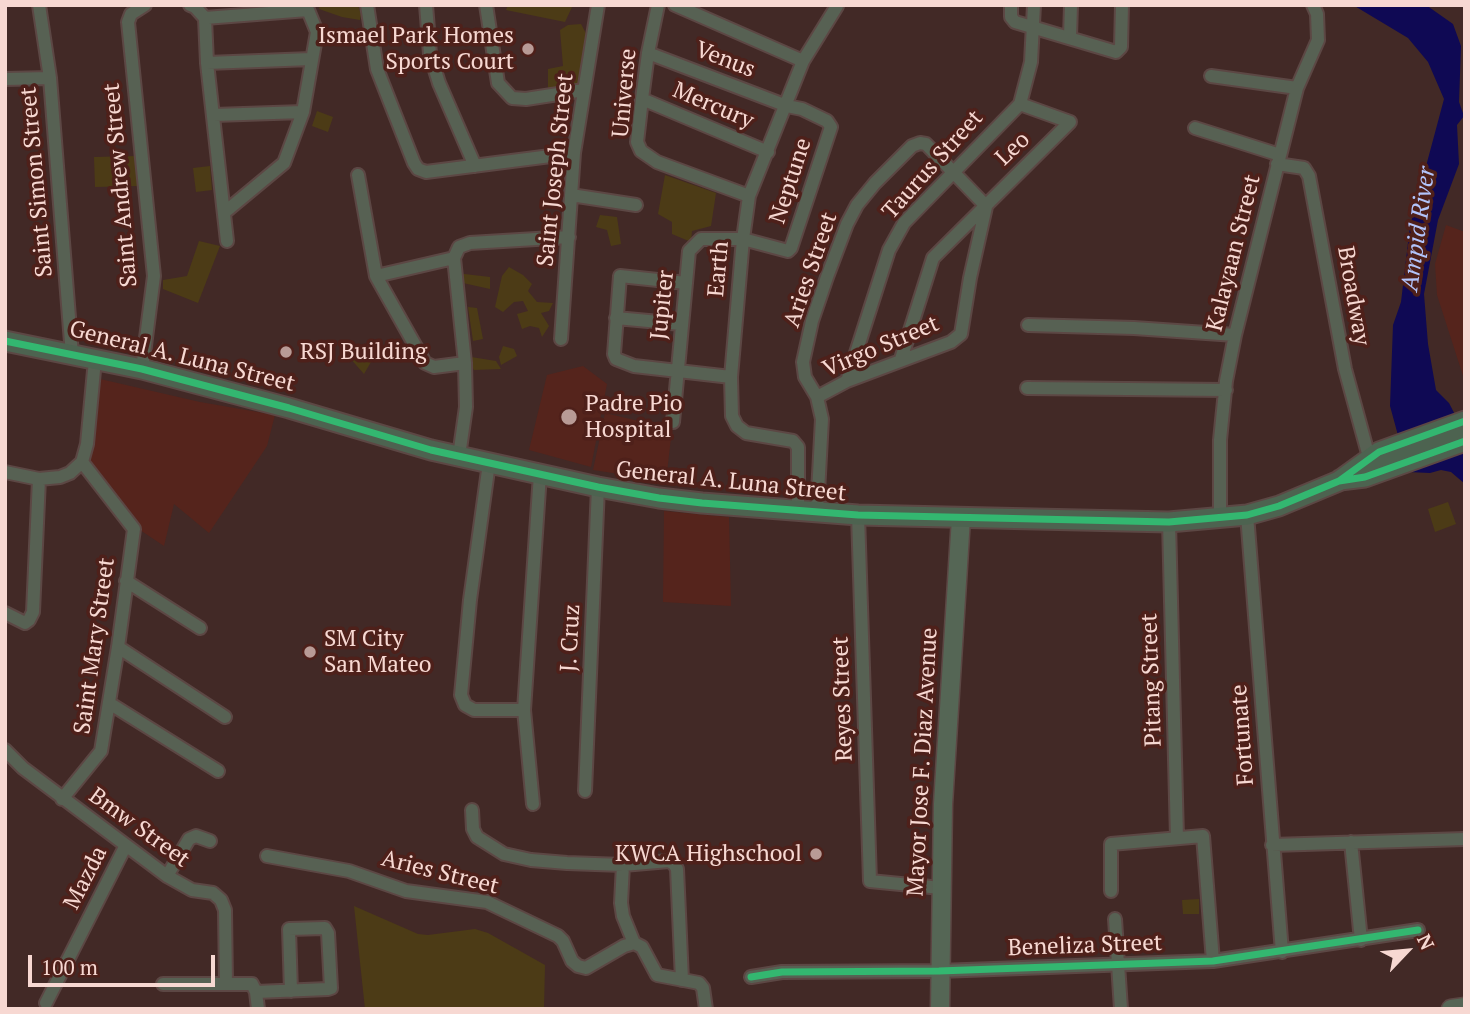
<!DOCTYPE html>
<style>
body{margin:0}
#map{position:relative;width:1470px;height:1014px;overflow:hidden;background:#422926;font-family:"PT Serif",serif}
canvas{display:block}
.frame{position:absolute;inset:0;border:7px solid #f7d8d2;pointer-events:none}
.north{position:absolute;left:1372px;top:916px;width:70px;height:70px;-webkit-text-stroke:5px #4e201a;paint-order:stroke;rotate:64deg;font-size:19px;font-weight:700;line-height:28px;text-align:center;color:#f7d8d2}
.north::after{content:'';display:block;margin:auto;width:24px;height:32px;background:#f7d8d2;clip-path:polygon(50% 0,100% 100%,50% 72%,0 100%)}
.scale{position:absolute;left:28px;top:955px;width:187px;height:32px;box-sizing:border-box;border:4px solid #f7d8d2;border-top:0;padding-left:9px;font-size:21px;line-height:24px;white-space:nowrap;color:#f7d8d2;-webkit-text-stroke:5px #4e201a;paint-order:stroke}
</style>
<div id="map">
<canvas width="1470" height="1014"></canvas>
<div class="frame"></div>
<div class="north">N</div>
<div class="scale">100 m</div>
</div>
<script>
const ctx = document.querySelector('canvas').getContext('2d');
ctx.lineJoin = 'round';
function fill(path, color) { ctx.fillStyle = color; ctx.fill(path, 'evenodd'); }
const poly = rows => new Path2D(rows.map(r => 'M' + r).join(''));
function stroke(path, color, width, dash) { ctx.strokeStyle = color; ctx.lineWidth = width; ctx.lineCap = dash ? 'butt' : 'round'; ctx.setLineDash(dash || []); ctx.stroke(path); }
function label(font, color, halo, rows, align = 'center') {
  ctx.font = font + ' "PT Serif",serif'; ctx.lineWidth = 7; ctx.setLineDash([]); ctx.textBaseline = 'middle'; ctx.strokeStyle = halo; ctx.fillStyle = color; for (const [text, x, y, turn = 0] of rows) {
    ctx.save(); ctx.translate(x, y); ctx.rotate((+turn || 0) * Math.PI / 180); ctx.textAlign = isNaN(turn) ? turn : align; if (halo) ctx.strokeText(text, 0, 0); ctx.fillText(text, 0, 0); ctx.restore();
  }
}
fill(poly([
 [1446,225,1465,232,1465,382,1437,295,1435,264],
 [583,366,607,384,591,467,529,450,547,375],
 [100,379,200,402,275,415,267,446,209,533,174,504,164,546,134,526,89,462],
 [605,413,672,429,666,481,593,470],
 [664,511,729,517,731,606,663,602]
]), '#55241c');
fill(poly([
 [320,5,358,5,361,15,360,20,342,17,319,9],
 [508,5,535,7,538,5,573,5,565,22,506,10],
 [581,24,589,39,583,82,548,92,548,69,563,66,560,30,568,25],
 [317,111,333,117,328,132,312,126],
 [137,156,137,186,95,187,94,157],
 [210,166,212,190,196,192,193,168],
 [665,175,716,193,711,226,692,231,691,242,672,234,672,222,658,214],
 [600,215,617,217,621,244,611,246,607,230,596,227],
 [199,241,220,246,198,303,163,289,163,280,187,276],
 [509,267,523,275,532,284,528,291,537,302,553,303,549,311,541,313,549,326,542,337,539,328,530,326,522,329,517,314,528,311,523,301,514,302,503,312,495,307,502,276],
 [456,273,490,277,490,289,454,281],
 [468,307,477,308,483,339,473,341],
 [503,346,514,349,517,356,501,365,499,357],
 [355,348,375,355,364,374,349,357],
 [465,356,496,361,501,369,474,370],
 [1448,502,1456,524,1435,532,1428,509],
 [1199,899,1199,914,1183,914,1182,900],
 [354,906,418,934,428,935,475,929,488,933,545,965,544,1008,365,1009]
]), '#4c3b16');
fill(poly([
 [1353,5,1426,5,1453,24,1461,46,1459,102,1464,116,1457,125,1459,164,1438,220,1424,294,1428,344,1436,390,1449,403,1465,434,1465,484,1451,472,1441,470,1430,473,1408,472,1390,406,1393,325,1401,302,1410,226,1444,99,1428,62,1408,38]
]), '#0f0954');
const street = poly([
 [39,5,50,78,72,355],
 [190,5,195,7,205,18,207,63,227,241],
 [367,5,377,69,414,163,418,169,426,172,574,153],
 [426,5,430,54,439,83,475,166],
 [486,5,498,83,512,98,526,99,584,90],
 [658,5,648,53,642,99,637,142,641,151,657,162,749,196],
 [675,5,803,61],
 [1011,5,1011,17,1015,22,1116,52,1121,47,1122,5],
 [205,18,308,10,317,32,303,112,284,163,225,212],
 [1070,37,1071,5],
 [648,53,787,106,802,109,827,121,831,127,791,248,788,251,743,239,701,239,689,251,673,422],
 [207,63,311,59],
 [1211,76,1297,88],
 [5,79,50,78],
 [642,99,768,152],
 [1020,104,1031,62,1034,5],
 [214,115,303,112],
 [1195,128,1280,155],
 [1277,164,1304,168,1309,176,1345,369,1369,457],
 [358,175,376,276,425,363,434,367,465,363],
 [571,195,636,205],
 [454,258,465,363,466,407,459,456],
 [454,258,459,247,470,243,569,237],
 [376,276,454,258],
 [686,283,620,276,614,354,616,359,634,366,731,377],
 [616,318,681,324],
 [1028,325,1134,328,1235,335],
 [561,339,574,153,598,5],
 [901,359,933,258,1070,122,1020,104],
 [142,369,154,276,128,22,131,14,145,5],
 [847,381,889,250,904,223,1020,104],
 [1027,388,1226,390],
 [817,397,847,381,951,342,961,334,970,278,986,207],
 [82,462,87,444,95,360],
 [489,463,470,600,461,695,465,705,474,710,524,710],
 [5,472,39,479,60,477,70,473,82,462],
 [798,509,798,447,793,441,746,433,737,426,732,416,731,377,743,239,749,196,803,61,837,6],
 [817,511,822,419,817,397,805,377,803,362,812,321,827,277,847,224,857,205,875,183,912,146,920,143,926,144,986,206],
 [858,515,870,881,941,888],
 [1247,515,1282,952],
 [1220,518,1220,440,1226,381,1235,335,1297,88,1318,40,1317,14,1313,5],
 [1169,522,1177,838],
 [126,581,200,628],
 [5,613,25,623,29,620,33,612,39,479],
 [118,647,225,717],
 [109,703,218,771],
 [5,750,23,768,167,876,192,890,213,893,221,900,225,910,226,984],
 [585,791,598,487],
 [62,799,101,751,118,647,134,529,82,462],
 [533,804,524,710,540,474],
 [472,810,473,829,477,837,504,854,531,860,567,863,623,865,669,861,674,864,677,869,682,980],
 [1351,842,1361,940],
 [1272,845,1465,839],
 [267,856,349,871,406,891,487,902,558,936,563,941,572,961,578,966,586,968,624,946,634,943,642,947,657,975,699,983,703,988,706,1009],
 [623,865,621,903,623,916,634,943],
 [167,876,189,839,196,836,210,841],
 [1111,891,1111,844,1203,836,1213,961],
 [1115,919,1121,1009],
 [751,977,782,972,939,971,1213,961,1418,930],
 [163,984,252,984,256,992,258,1009],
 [256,992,328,989,331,988,328,933,325,928,289,929,291,991],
 [46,1003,125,847]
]);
const secondary = poly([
 [940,1009,943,804,961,518],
 [1451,1009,1465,1007]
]);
const primary = poly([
 [5,341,142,369,289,408,431,450,598,487,659,498,702,503,858,515,1169,522,1247,515,1279,506,1339,481,1379,452,1465,421],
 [1340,480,1365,477,1465,441]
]);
stroke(street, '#5c4744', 16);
stroke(secondary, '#5c4744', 21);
stroke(primary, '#5c4744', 23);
stroke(street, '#576153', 12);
stroke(secondary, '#565', 18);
stroke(primary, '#4d6350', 19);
stroke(poly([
 [5,341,142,369,289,408,431,450,598,487,659,498,702,503,858,515,1169,522,1247,515,1279,506,1339,481,1379,452,1465,421],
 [1339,481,1365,477,1465,441],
 [751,977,782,972,939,971,1213,961,1418,930]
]), '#33b770', 7);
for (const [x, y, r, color] of [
 [528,49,7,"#b89b96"],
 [286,352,7,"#b89b96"],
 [569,417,9,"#b89b96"],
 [310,652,7,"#b89b96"],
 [816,854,7,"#b89b96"]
]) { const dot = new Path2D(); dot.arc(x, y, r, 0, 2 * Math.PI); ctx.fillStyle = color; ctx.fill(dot); stroke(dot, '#4e201a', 2.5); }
label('23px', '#f7d8d2', '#4e201a', [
 ["Ismael Park Homes",514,36,"right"],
 ["Sports Court",514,62,"right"],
 ["RSJ Building",300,352],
 ["Padre Pio",585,404],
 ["Hospital",585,430],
 ["SM City",324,639],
 ["San Mateo",324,665],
 ["KWCA Highschool",802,854,"right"]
], 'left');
label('23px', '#f7d8d2', '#4e201a', [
 ["Venus",725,60,21],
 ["Universe",625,93,-85],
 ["Mercury",713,106,23],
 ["Leo",1013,149,-44],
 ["Taurus Street",933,165,-48],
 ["Saint Joseph Street",556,170,-84],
 ["Neptune",791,181,-72],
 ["Saint Simon Street",37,182,-95],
 ["Saint Andrew Street",121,185,-95],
 ["Kalayaan Street",1234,253,-76],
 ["Earth",719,269,-85],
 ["Aries Street",811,270,-71],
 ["Broadway",1353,296,80],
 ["Jupiter",663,305,-84],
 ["Virgo Street",881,347,-23],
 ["General A. Luna Street",182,357,14],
 ["General A. Luna Street",731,482,6],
 ["J. Cruz",571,638,-87],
 ["Saint Mary Street",95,646,-82],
 ["Pitang Street",1152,680,-92],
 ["Reyes Street",843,699,-92],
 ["Fortunate",1243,735,-94],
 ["Mayor Jose F. Diaz Avenue",923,762,-87],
 ["Bmw Street",139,828,36],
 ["Aries Street",440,873,14],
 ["Mazda",86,878,-63],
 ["Beneliza Street",1085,946,-2]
]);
label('italic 24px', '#b2c4fb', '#4e201a', [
 ["Ampid River",1419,229,-82]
]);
</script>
